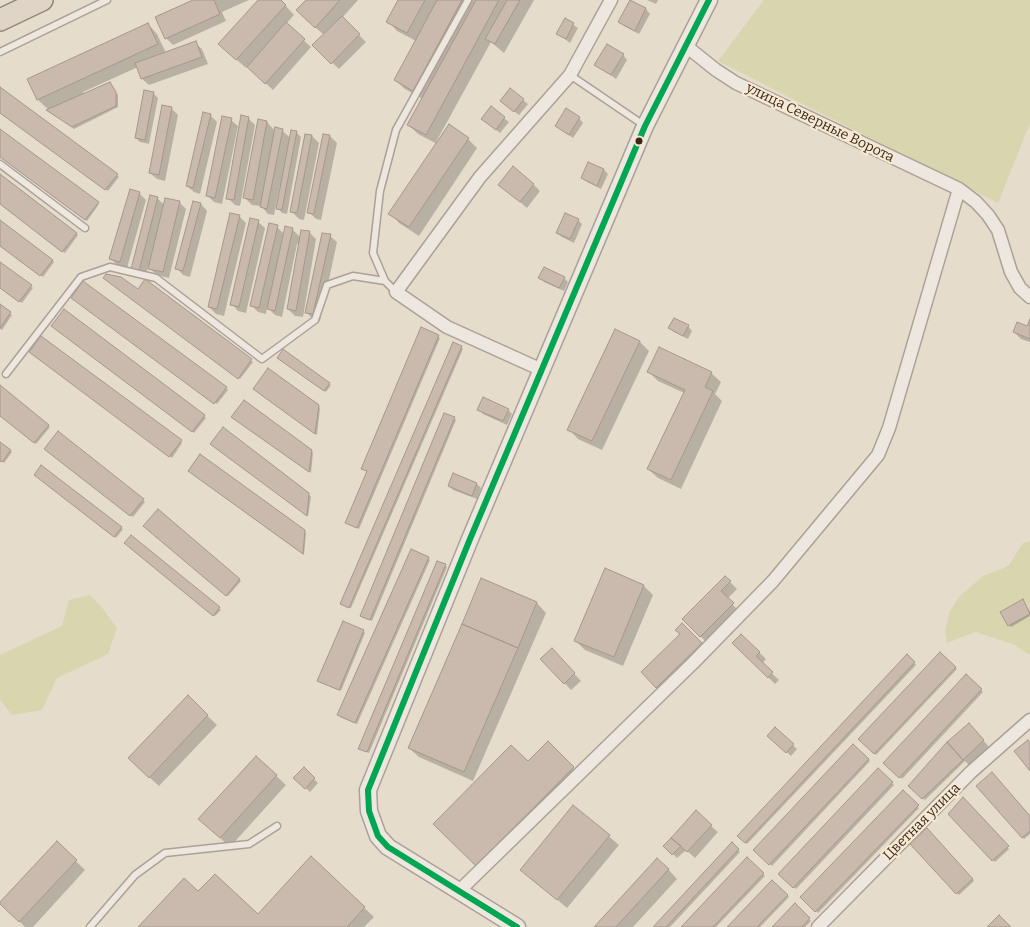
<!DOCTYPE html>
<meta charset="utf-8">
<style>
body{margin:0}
canvas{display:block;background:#e6dccc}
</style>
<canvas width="1030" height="927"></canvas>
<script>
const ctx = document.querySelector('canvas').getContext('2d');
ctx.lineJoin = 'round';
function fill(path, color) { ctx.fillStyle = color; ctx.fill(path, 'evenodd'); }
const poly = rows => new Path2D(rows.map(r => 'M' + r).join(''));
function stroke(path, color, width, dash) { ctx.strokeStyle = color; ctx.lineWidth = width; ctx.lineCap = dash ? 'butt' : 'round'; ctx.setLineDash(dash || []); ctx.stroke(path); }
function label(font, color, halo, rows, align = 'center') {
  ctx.font = font + ' Bitter,serif'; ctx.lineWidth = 4.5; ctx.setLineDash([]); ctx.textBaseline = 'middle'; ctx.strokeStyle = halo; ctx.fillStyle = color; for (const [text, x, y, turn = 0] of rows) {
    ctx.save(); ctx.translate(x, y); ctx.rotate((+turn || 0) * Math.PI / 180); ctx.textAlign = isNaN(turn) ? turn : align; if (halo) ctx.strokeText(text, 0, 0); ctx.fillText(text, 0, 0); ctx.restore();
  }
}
fill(poly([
 [764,0,1030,0,1030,123,998,203,718,61],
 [1030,541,1030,655,1013,644,975,632,947,643,945,630,950,611,960,596,983,576,1002,569,1009,565,1023,543],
 [90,595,100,605,117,628,108,654,57,678,42,710,12,715,0,700,0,655,62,626,69,600]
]), '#d9d5ae');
fill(poly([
 [196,0,249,0,222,12,226,21,173,45,166,38],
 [260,0,279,0,285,5,294,15,286,24,311,47,273,90,247,66,246,68,229,53],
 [308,0,358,0,342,18,366,42,339,69,314,45,324,35,307,20],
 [399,0,534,0,504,53,491,42,436,142,468,139,477,148,419,236,399,223,390,213,437,144,418,134,409,125,423,99,405,89,395,80,416,41,397,31,388,21],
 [647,0,658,0,656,4],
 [630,2,646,9,650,14,639,34,624,26,620,22],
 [565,19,578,28,570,43,558,34],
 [148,24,157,34,166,53,195,43,202,49,208,64,149,85,142,79,138,67,83,92,84,94,110,83,118,95,118,107,74,129,50,111,38,100],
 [623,55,627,60,616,79,596,65],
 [0,89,117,175,119,177,108,191,0,112],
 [145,92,154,94,158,98,149,144,140,142,136,138],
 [523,100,528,104,519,115,506,105],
 [171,108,178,115,165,181,157,179,150,173],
 [491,108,509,122,500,133,487,123],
 [210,115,217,122,200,194,194,192,187,186],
 [248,118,255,125,240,206,235,205,228,198],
 [579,118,583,123,573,138,556,126],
 [231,120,238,126,222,204,214,202,207,195],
 [267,122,275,131,282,130,291,139,296,132,301,137,287,214,282,213,278,208,282,185,280,185,274,215,268,214,261,206,252,205,245,198],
 [0,130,99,204,87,221,0,157],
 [312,136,319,143,304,220,299,219,292,212],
 [330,136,337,143,321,220,316,219,309,212],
 [604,170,608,174,601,189,587,182,582,178],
 [0,175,78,235,65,253,0,203],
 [500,185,534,185,540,191,527,208],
 [139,193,146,200,127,268,118,266,111,259],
 [157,198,165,206,179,202,186,209,169,278,157,275,148,267,146,277,132,268],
 [201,204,207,211,190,277,183,275,177,268],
 [239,216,246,223,224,316,216,314,209,307],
 [578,220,582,224,574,243,562,237,557,233],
 [0,222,54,262,43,277,0,245],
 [258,222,265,228,246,313,238,311,232,304],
 [277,227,284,234,292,229,301,238,309,232,316,239,303,317,295,316,288,309,300,244,297,244,282,317,275,315,267,307,266,314,258,312,251,305],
 [330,236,337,242,320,321,313,319,306,312],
 [0,263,33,288,22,303,0,287],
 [540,277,564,278,568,282,564,291,544,282],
 [106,280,138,291,145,281,253,362,240,379],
 [74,300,226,388,228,390,217,404],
 [0,305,12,315,2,330,0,329],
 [1030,322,1030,342,1021,339,1014,332,1027,328],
 [688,326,692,331,688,339,674,332,670,328],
 [54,327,204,416,206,418,194,433],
 [422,329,440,338,359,529,349,524,369,472,362,468],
 [640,342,649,351,602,450,578,439,569,429],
 [461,347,463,349,351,608,343,605],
 [32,354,181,441,182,443,172,458],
 [281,359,329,384,331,385,326,392],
 [649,372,711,373,721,382,715,394,722,401,681,489,658,478,648,469,684,393,658,381],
 [0,386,50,427,36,444,0,415],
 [256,391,318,406,320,408,317,435],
 [479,409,508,410,512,414,507,425,483,414],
 [454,418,456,420,372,621,363,618,361,616],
 [234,419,311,451,313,453,311,473],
 [58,433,145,502,133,517,47,450],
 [0,443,12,452,4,463,0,460],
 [213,446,309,494,311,497,308,516],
 [192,473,304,531,306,533,304,555],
 [37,476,121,528,123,529,116,538],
 [477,484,481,488,477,499,453,490,449,486],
 [158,510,241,581,228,596,145,526],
 [127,545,219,608,221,610,215,616],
 [428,558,430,560,357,724,340,717,339,715],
 [445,566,447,567,369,753,362,750,360,749],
 [725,577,737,589,727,599,739,611,707,643,684,619],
 [482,580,537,603,546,613,473,781,419,757,409,748],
 [644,586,653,595,623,666,585,650,576,641],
 [1024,602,1030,612,1030,616,1011,627,1002,612],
 [682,624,708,650,663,694,642,672,681,634],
 [363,631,365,633,341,691,321,683,319,681],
 [741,635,766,659,762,664,779,680,775,684,734,643],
 [552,650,581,681,571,690,542,659],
 [940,654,957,669,876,755,860,739],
 [907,656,916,665,747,844,738,836],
 [966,676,983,692,902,779,885,763],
 [188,697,217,725,159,786,139,768],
 [775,729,797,749,791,756,769,736],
 [975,731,990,748,970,766,965,761,925,800,910,786],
 [548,743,582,777,486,874,435,824,528,763],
 [853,746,870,761,772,866,755,850],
 [256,757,286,785,230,847,209,828],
 [304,769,318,783,310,792,295,778],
 [878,770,894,785,796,889,780,874],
 [978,786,1030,818,1030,834,1024,839],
 [903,792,919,808,818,913,801,897],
 [963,799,1009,849,995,862,949,814],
 [573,806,619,845,567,908,522,870],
 [711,826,718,832,695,858,686,850,677,858,665,846],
 [927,830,974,881,959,895,911,845],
 [57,843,85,870,33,927,25,927,1,903],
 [732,844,740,852,670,927,655,927],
 [311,858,374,917,364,927,140,927,198,893,258,915],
 [748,859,765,876,716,927,682,927],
 [668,869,677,879,633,927,596,927],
 [772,881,789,897,760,927,728,927],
 [795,905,811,921,805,927,774,927]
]), '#0003');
const building = poly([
 [193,0,214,0,220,14,165,39,155,17,193,0],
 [258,0,281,0,286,5,236,60,218,44,258,0],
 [306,0,340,0,315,28,296,10,306,0],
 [398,0,425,0,407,33,386,22,398,0],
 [437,0,462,0,413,91,394,80,437,0],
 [476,0,499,0,426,135,407,125,476,0],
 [507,0,520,0,495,44,485,39,507,0],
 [630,0,646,8,635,31,618,22,630,0],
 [342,16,360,34,331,64,312,45,342,16],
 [565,18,574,23,566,39,556,34,565,18],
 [286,22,305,39,265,84,247,67,286,22],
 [148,23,158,44,37,100,27,79,148,23],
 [196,41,202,57,141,79,135,63,196,41],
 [607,44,624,54,611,75,594,65,607,44],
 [110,82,116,92,116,106,72,127,46,110,110,82],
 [0,87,118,174,105,190,0,113,0,87],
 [510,88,524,99,514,112,500,101,510,88],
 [144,90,154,92,145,140,135,138,144,90],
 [162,105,172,107,159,175,149,173,162,105],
 [491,106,505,117,496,130,481,119,491,106],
 [566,108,580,117,569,135,555,126,566,108],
 [203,112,211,114,193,188,186,186,203,112],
 [241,115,249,117,234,200,226,199,241,115],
 [222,116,232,118,215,198,206,196,222,116],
 [258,119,267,121,253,200,243,198,258,119],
 [449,124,469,138,409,227,388,214,449,124],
 [275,127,283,129,267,209,260,207,275,127],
 [0,129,99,202,85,220,0,157,0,129],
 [291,130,297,131,282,210,276,209,291,130],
 [305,134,312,135,297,213,290,212,305,134],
 [323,134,330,135,314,214,307,213,323,134],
 [588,162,604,169,597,186,581,178,588,162],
 [513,166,534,184,520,202,498,185,513,166],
 [0,174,77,233,62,252,0,204,0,174],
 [130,189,140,192,120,262,109,259,130,189],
 [150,195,158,197,139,271,131,269,150,195],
 [165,198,180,201,163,272,148,269,165,198],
 [193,201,201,203,183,271,175,269,193,201],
 [230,213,240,215,217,309,208,307,230,213],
 [565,213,579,219,570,239,556,233,565,213],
 [250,218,259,220,239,307,230,305,250,218],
 [0,220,53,260,40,276,0,246,0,220],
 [269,223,278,225,259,308,250,306,269,223],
 [285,226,293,228,275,311,267,309,285,226],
 [301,230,310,231,296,311,287,309,301,230],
 [322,233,331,234,313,314,305,313,322,233],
 [0,262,32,285,19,302,0,288,0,262],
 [544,267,565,277,559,288,538,278,544,267],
 [106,274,121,277,138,289,145,279,252,359,238,379,103,278,106,274],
 [83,281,227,387,214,404,71,298,83,281],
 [0,304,11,312,0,328,0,304],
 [64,309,205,415,192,432,51,326,64,309],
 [674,318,689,325,683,336,668,328,674,318],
 [1030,319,1030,339,1013,332,1017,322,1027,326,1030,319],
 [421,327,439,335,357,528,345,523,367,471,361,469,421,327],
 [615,329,640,341,592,441,567,430,615,329],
 [41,336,182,440,169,457,29,352,41,336],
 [453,342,462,346,349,608,340,604,453,342],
 [659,347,712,372,705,387,713,391,671,480,647,469,685,390,647,372,659,347],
 [283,349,330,383,324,391,277,358,283,349],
 [268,368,319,405,315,434,253,389,268,368],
 [0,385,49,425,34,443,0,416,0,385],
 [483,397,509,409,503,421,477,410,483,397],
 [244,400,312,450,309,472,231,417,244,400],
 [444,413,455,417,370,620,360,616,444,413],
 [223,427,309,493,307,516,210,444,223,427],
 [58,431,144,499,130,516,44,449,58,431],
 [0,442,11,450,2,462,0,461,0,442],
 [200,454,305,530,303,554,188,471,200,454],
 [41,465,122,527,114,537,34,475,41,465],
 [453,473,477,483,472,496,448,486,453,473],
 [158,509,240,579,226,596,143,526,158,509],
 [131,535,220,607,213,616,124,543,131,535],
 [411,549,429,557,355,723,337,715,411,549],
 [437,561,446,564,367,752,358,749,437,561],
 [605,568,644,585,614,657,574,641,605,568],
 [725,576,731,581,721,591,734,603,700,637,682,619,725,576],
 [481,578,537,602,518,648,462,624,481,578],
 [1023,599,1030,614,1008,626,1000,612,1023,599],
 [343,621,364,630,339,690,317,681,343,621],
 [682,623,702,643,656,688,641,672,680,634,675,630,682,623],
 [462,624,518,648,464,772,408,748,462,624],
 [741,634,760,652,756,656,773,672,768,678,732,643,741,634],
 [552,648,575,673,564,684,540,659,552,648],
 [940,652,956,667,874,754,858,739,940,652],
 [907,654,915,662,745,843,737,836,907,654],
 [966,674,982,689,899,778,883,763,966,674],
 [188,695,208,715,149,778,128,758,188,695],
 [969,723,984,740,963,760,947,742,969,723],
 [775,727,794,744,786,753,767,736,775,727],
 [1028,740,1030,743,1030,771,1014,751,1028,740],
 [548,741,574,767,476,866,433,824,511,745,528,761,548,741],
 [947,742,963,760,922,799,908,786,947,742],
 [853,744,869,759,769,865,753,850,853,744],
 [256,756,277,775,220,838,198,819,256,756],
 [304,767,315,778,305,789,293,778,304,767],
 [878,768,893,782,793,888,778,874,878,768],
 [992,772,1030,816,1030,831,1022,838,976,786,992,772],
 [903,790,919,805,815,912,800,897,903,790],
 [963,797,1009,846,992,861,948,814,963,797],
 [573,805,610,835,557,900,520,870,573,805],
 [696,810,712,825,687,852,671,838,696,810],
 [927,828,973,879,956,894,910,844,927,828],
 [671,838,681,846,672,855,663,846,671,838],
 [57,841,77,860,19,922,0,904,0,902,57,841],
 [732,842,739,849,666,927,653,927,732,842],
 [311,856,365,907,347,927,138,927,184,878,198,891,215,874,258,914,311,856],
 [747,857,764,873,713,927,681,927,747,857],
 [657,858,669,869,616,927,594,927,657,858],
 [772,880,788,895,757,927,727,927,772,880],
 [795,903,810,918,802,927,772,927,795,903],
 [999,915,1011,927,987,927,999,915]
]);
fill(building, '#cab9ad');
stroke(building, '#a6978c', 1);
const service = poly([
 [0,52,107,0],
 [570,75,645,126],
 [0,164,85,228],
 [396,292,385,281,373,253,380,191,396,130,468,0],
 [6,374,81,277,110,267,156,278,262,359,315,320,327,285,353,276,385,281],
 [90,927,135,875,165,853,249,844,277,826]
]);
const minor = poly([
 [686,46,716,70,736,83,959,189,976,202,988,215,998,230,1011,272,1020,288,1030,297],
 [542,370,447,327,396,292,480,177,570,75,611,0],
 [459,891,693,663,773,581,878,455,889,428,959,189],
 [818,927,971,772,1030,720]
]);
const tertiary = poly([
 [517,927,388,847,378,836,369,811,368,790,470,539,645,126,709,0]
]);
const trunk = poly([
 [0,20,42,0]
]);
stroke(service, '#aba196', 9);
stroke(minor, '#aba196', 15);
stroke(tertiary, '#aba196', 19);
stroke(trunk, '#91877c', 24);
stroke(service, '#ede7df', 6);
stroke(minor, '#ede7df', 12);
stroke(tertiary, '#ede7df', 16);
stroke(trunk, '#dfd4c6', 21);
stroke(poly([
 [517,927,388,847,378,836,369,811,368,790,470,539,645,126,709,0]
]), '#00a651', 6);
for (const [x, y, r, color] of [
 [639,141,4.5,"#3a281d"]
]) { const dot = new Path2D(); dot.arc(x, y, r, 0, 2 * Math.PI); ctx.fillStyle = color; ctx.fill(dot); stroke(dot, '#f7e9d2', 2); }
label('14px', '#3a281d', '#f7e9d2', [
 ["улица Северные Ворота",820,123,26],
 ["Цветная улица",922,822,-45]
]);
</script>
